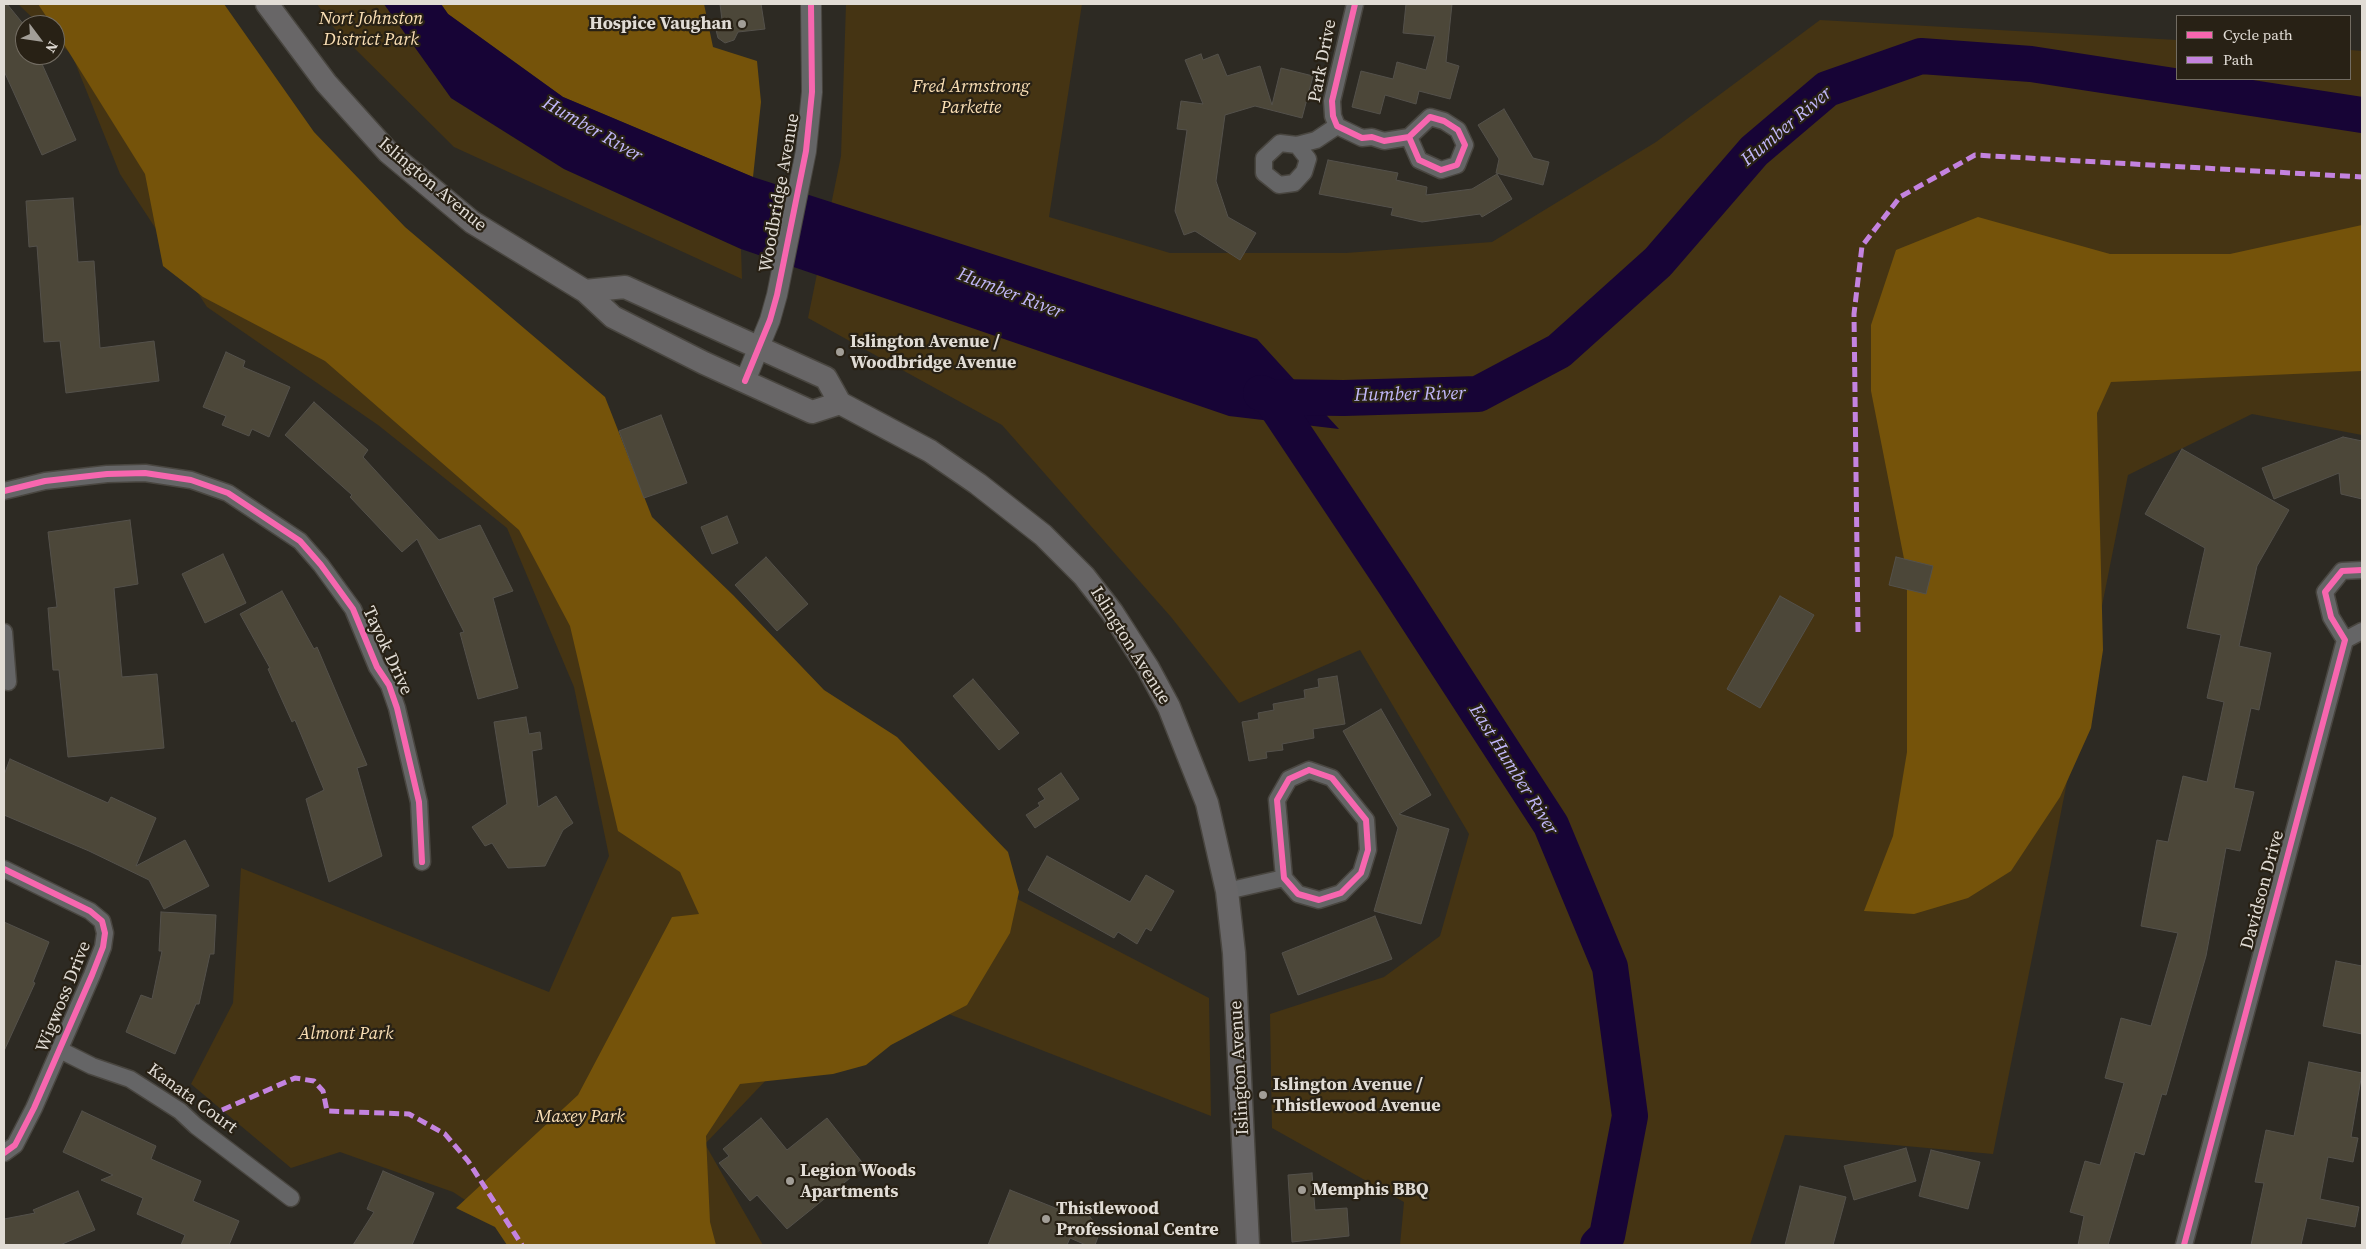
<!DOCTYPE html>
<style>
body{margin:0}
#map{position:relative;width:2366px;height:1249px;overflow:hidden;background:#2d2a23;font-family:"Source Serif 4",serif}
canvas{display:block}
.frame{position:absolute;inset:0;border:5px solid #e1dcd5;pointer-events:none}
.legend{position:absolute;left:2176px;top:15px;width:175px;height:65px;box-sizing:border-box;background:#282115;border:1px solid #726c62;margin:0;padding:6px 9px;list-style:none;font-size:15px;color:#e1dcd5}
.legend li{display:flex;align-items:center;gap:10px;height:25px}
.legend b{width:25px;border:1px solid #726c62}
.north{position:absolute;left:15px;top:15px;width:50px;height:50px;box-sizing:border-box;background:#282115;border:1px solid #726c62;border-radius:50%;rotate:121deg;font-size:14px;font-weight:700;line-height:20px;text-align:center;color:#e1dcd5}
.north::after{content:'';display:block;margin:auto;width:18px;height:22px;background:#a29e97;clip-path:polygon(50% 0,100% 100%,50% 72%,0 100%)}
</style>
<div id="map">
<canvas width="2366" height="1249"></canvas>
<div class="frame"></div>
<ul class="legend">
<li><b style="height:6px;background:#f766af"></b>Cycle path</li>
<li><b style="height:6px;background:#c483df"></b>Path</li>
</ul>
<div class="north">N</div>
</div>
<script>
const ctx = document.querySelector('canvas').getContext('2d');
ctx.lineJoin = 'round';
function fill(path, color) { ctx.fillStyle = color; ctx.fill(path, 'evenodd'); }
const poly = rows => new Path2D(rows.map(r => 'M' + r).join(''));
function stroke(path, color, width, dash) { ctx.strokeStyle = color; ctx.lineWidth = width; ctx.lineCap = dash ? 'butt' : 'round'; ctx.setLineDash(dash || []); ctx.stroke(path); }
function label(font, color, halo, rows, align = 'center') {
  ctx.font = font + ' "Source Serif 4",serif'; ctx.lineWidth = 4.5; ctx.setLineDash([]); ctx.textBaseline = 'middle'; ctx.strokeStyle = halo; ctx.fillStyle = color; for (const [text, x, y, turn = 0] of rows) {
    ctx.save(); ctx.translate(x, y); ctx.rotate((+turn || 0) * Math.PI / 180); ctx.textAlign = isNaN(turn) ? turn : align; if (halo) ctx.strokeText(text, 0, 0); ctx.fillText(text, 0, 0); ctx.restore();
  }
}
fill(poly([
 [18,4,220,4,292,127,451,274,771,1075,705,1144,763,1245,511,1245,494,1219,453,1192,340,1152,291,1168,191,1084,233,1003,241,868,549,992,609,856,574,687,507,528,378,425,207,307,120,174,72,55,55,39,55,25,40,25],
 [317,4,384,4,451,98,564,169,741,249,742,279,454,147,334,28],
 [846,4,1082,4,1049,217,1170,253,1346,253,1492,242,1656,142,1820,20,2177,40,2177,79,2350,79,2350,50,2362,51,2362,435,2252,414,2128,475,1993,1154,1785,1135,1750,1245,1400,1245,1404,1202,1272,1128,1270,1014,1384,977,1440,936,1469,834,1360,650,1239,703,1171,617,1002,425,808,318,841,156],
 [1000,890,1209,998,1211,1116,905,997]
]), '#453413');
fill(poly([
 [38,4,224,4,314,132,405,227,605,397,652,517,733,595,824,690,897,737,1008,852,1019,892,1010,933,967,1005,891,1045,866,1065,833,1074,740,1084,706,1136,710,1222,716,1245,507,1245,495,1227,456,1208,578,1095,672,917,699,914,680,872,618,831,570,626,519,530,325,361,203,297,163,266,145,174,55,30,55,25,52,25],
 [441,4,704,4,713,47,757,61,761,102,753,177,563,97,448,14],
 [1978,217,2110,254,2230,254,2362,225,2362,371,2111,382,2097,413,2103,650,2091,728,2060,797,2011,871,1968,898,1914,914,1864,911,1893,836,1907,752,1907,574,1871,391,1871,325,1896,250]
]), '#75530a');
fill(poly([
 [384,4,441,4,448,14,563,97,753,177,1257,339,1339,429,1229,416,741,249,564,169,451,98]
]), '#170436');
stroke(poly([
 [1261,393,1270,397,1344,398,1478,394,1559,351,1658,262,1754,151,1827,89,1921,56,2031,64,2362,115],
 [1270,397,1396,586,1551,825,1610,967,1630,1116,1607,1236,1598,1245]
]), '#170436', 36);
const building = poly([
 [4,4,7,4,25,26,25,55,38,55,76,140,42,155,4,71,4,4],
 [720,4,761,4,765,29,738,32,734,40,725,43,718,38,716,30,722,20,720,4],
 [1406,4,1452,4,1446,62,1459,66,1450,99,1419,91,1416,104,1385,95,1380,114,1352,107,1361,71,1393,79,1397,62,1426,70,1435,36,1403,33,1406,4],
 [1201,54,1203,60,1218,54,1227,76,1260,66,1272,105,1281,68,1313,76,1302,118,1255,106,1225,115,1216,181,1228,217,1256,233,1240,260,1195,231,1184,235,1175,211,1187,130,1177,129,1181,101,1203,104,1185,60,1201,54],
 [1504,109,1533,158,1549,162,1543,185,1496,173,1499,159,1478,125,1504,109],
 [1328,160,1398,173,1396,180,1427,187,1426,195,1472,189,1497,174,1512,199,1482,217,1480,214,1422,222,1391,215,1393,208,1319,194,1328,160],
 [73,198,78,262,94,261,100,348,154,341,159,381,66,393,60,341,44,342,37,246,29,247,26,201,73,198],
 [226,352,245,361,243,367,290,387,269,437,252,429,249,436,222,425,226,416,203,407,226,352],
 [314,402,368,450,363,457,439,540,480,525,513,591,493,598,518,688,478,699,460,633,464,632,417,539,402,552,350,497,352,495,285,435,314,402],
 [661,415,687,483,644,498,619,431,661,415],
 [2343,437,2362,441,2362,499,2341,494,2339,473,2274,499,2262,468,2343,437],
 [2182,449,2289,510,2257,566,2239,646,2271,653,2259,710,2251,708,2234,788,2254,792,2240,851,2226,848,2206,956,2166,1095,2162,1094,2144,1155,2135,1152,2108,1245,2078,1245,2084,1216,2070,1212,2085,1161,2100,1165,2124,1083,2105,1078,2121,1018,2151,1026,2178,933,2141,926,2157,840,2168,842,2183,776,2207,782,2224,702,2207,698,2221,635,2187,628,2205,548,2145,514,2182,449],
 [727,516,738,543,712,554,701,527,727,516],
 [130,520,138,584,114,588,122,677,157,674,164,748,68,757,59,670,53,670,48,608,57,607,48,532,130,520],
 [223,554,246,603,205,623,182,574,223,554],
 [766,557,808,604,777,631,735,585,766,557],
 [1896,557,1933,566,1926,594,1889,585,1896,557],
 [282,591,314,649,317,647,367,765,357,768,382,856,329,882,306,799,324,790,295,720,292,722,268,669,270,668,240,614,282,591],
 [1780,596,1814,615,1760,708,1727,689,1780,596],
 [1337,676,1345,724,1313,729,1314,738,1282,744,1283,750,1266,752,1267,758,1249,761,1242,722,1259,719,1258,713,1274,710,1273,704,1305,698,1304,690,1319,687,1318,679,1337,676],
 [973,679,1019,733,999,750,953,696,973,679],
 [1381,709,1431,795,1399,814,1449,829,1421,924,1374,911,1398,828,1343,731,1381,709],
 [526,717,529,734,540,732,542,749,532,751,538,807,556,796,573,823,563,830,545,866,508,868,492,843,485,846,472,827,507,804,494,722,526,717],
 [10,759,108,803,111,797,156,818,136,866,185,840,209,886,164,909,149,880,89,851,4,815,4,775,10,759],
 [1061,773,1079,799,1035,828,1026,815,1040,806,1038,803,1045,799,1038,789,1061,773],
 [1047,856,1130,902,1146,875,1174,891,1151,931,1146,928,1137,944,1118,932,1114,938,1028,890,1047,856],
 [161,912,216,915,214,954,210,954,199,1004,196,1004,175,1054,126,1032,141,995,152,999,162,951,159,951,161,912],
 [1375,916,1392,959,1298,995,1282,953,1375,916],
 [4,922,49,942,33,982,35,983,4,1051,4,922],
 [2336,961,2362,966,2362,1034,2323,1026,2336,961],
 [2309,1062,2362,1073,2351,1137,2358,1138,2353,1162,2328,1157,2320,1199,2359,1207,2355,1227,2307,1218,2301,1245,2251,1245,2264,1183,2255,1182,2266,1130,2294,1136,2309,1062],
 [82,1111,156,1146,151,1159,201,1181,193,1201,239,1221,229,1245,181,1245,185,1235,137,1214,143,1198,101,1180,113,1175,63,1152,82,1111],
 [761,1118,787,1150,827,1118,865,1166,787,1229,757,1195,750,1201,719,1163,729,1156,723,1149,761,1118],
 [1906,1148,1916,1181,1854,1200,1844,1166,1906,1148],
 [1931,1150,1980,1162,1968,1209,1919,1196,1931,1150],
 [383,1171,434,1193,412,1245,353,1245,374,1212,367,1209,383,1171],
 [1312,1173,1315,1210,1347,1208,1349,1236,1292,1242,1288,1175,1312,1173],
 [1800,1186,1846,1197,1833,1245,1785,1245,1800,1186],
 [1010,1190,1078,1217,1082,1205,1097,1227,1098,1237,1095,1245,1086,1245,1070,1238,1067,1245,988,1245,1010,1190],
 [78,1191,95,1230,60,1245,4,1245,4,1219,35,1213,33,1210,78,1191]
]);
fill(building, '#4c4739');
stroke(building, '#54514b', 1);
const minor = poly([
 [1355,4,1332,101,1333,116,1337,126,1362,138,1372,137,1384,141,1409,137,1419,160,1441,170,1457,165,1465,145,1458,130,1444,121,1430,117,1409,137],
 [1297,145,1308,159,1304,172,1294,183,1279,185,1264,173,1264,158,1280,143,1297,145,1316,140,1337,126],
 [4,491,45,481,107,474,145,473,191,480,228,493,300,541,321,565,353,609,377,667,389,685,397,708,419,802,422,862],
 [4,632,8,682],
 [2345,640,2362,631],
 [1309,770,1332,778,1366,820,1368,850,1361,873,1341,893,1319,900,1298,894,1284,878,1277,800,1289,779,1309,770],
 [4,869,90,911,102,921,105,933,103,947,92,975,34,1108,15,1145,4,1153],
 [1227,891,1284,878],
 [60,1050,92,1066,130,1079,180,1111,196,1126,291,1198],
 [2184,1245,2345,640,2331,617,2325,592,2342,571,2362,570]
]);
const tertiary = poly([
 [745,381,770,320,777,295,806,151,812,92,811,4]
]);
const secondary = poly([
 [267,4,326,83,388,152,472,222,585,291,613,317,704,363,812,412,840,403],
 [585,291,625,287,826,378,840,403,930,451,978,484,1043,535,1084,576,1112,612,1148,668,1169,707,1207,803,1227,891,1234,953,1248,1245]
]);
stroke(minor, '#494640', 19);
stroke(tertiary, '#494640', 22);
stroke(secondary, '#494640', 25);
stroke(minor, '#656566', 16);
stroke(tertiary, '#656566', 20);
stroke(secondary, '#686667', 22);
stroke(poly([
 [1858,632,1854,314,1862,246,1900,197,1975,155,2362,177],
 [222,1110,295,1078,314,1081,323,1091,327,1111,409,1114,445,1134,468,1161,522,1245]
]), '#c483df', 5, [10, 5]);
stroke(poly([
 [1355,4,1332,101,1333,116,1337,126,1362,138,1372,137,1384,141,1409,137,1419,160,1441,170,1457,165,1465,145,1458,130,1444,121,1430,117,1409,137],
 [745,381,770,320,777,295,806,151,812,92,811,4],
 [4,491,45,481,107,474,145,473,191,480,228,493,300,541,321,565,353,609,377,667,389,685,397,708,419,802,422,862],
 [1309,770,1332,778,1366,820,1368,850,1361,873,1341,893,1319,900,1298,894,1284,878,1277,800,1289,779,1309,770],
 [4,869,90,911,102,921,105,933,103,947,92,975,34,1108,15,1145,4,1153],
 [2184,1245,2345,640,2331,617,2325,592,2342,571,2362,570]
]), '#f766af', 6);
for (const [x, y, r, color] of [
 [742,24,5,"#a29e97"],
 [840,352,5,"#a29e97"],
 [1263,1095,5,"#a29e97"],
 [790,1181,5,"#a29e97"],
 [1302,1190,5,"#a29e97"],
 [1046,1219,5,"#a29e97"]
]) { const dot = new Path2D(); dot.arc(x, y, r, 0, 2 * Math.PI); ctx.fillStyle = color; ctx.fill(dot); stroke(dot, '#282115', 2); }
label('italic 18px', '#fadfb5', '#282115', [
 ["Nort Johnston",371,19],
 ["District Park",371,40],
 ["Fred Armstrong",971,87],
 ["Parkette",971,108],
 ["Almont Park",346,1034],
 ["Maxey Park",580,1117]
]);
label('bold 18px', '#e1dcd5', '#282115', [
 ["Hospice Vaughan",732,24,"right"],
 ["Islington Avenue /",850,342],
 ["Woodbridge Avenue",850,363],
 ["Islington Avenue /",1273,1085],
 ["Thistlewood Avenue",1273,1106],
 ["Legion Woods",800,1171],
 ["Apartments",800,1192],
 ["Memphis BBQ",1312,1190],
 ["Thistlewood",1056,1209],
 ["Professional Centre",1056,1230]
], 'left');
label('18px', '#e1dcd5', '#282115', [
 ["Park Drive",1323,61,-79],
 ["Islington Avenue",432,185,40],
 ["Woodbridge Avenue",780,193,-80],
 ["Islington Avenue",1130,646,58],
 ["Tayok Drive",387,651,65],
 ["Davidson Drive",2263,890,-75],
 ["Wigwoss Drive",64,997,-68],
 ["Islington Avenue",1240,1068,-93],
 ["Kanata Court",192,1099,36]
]);
label('italic 19px', '#c2b8fa', '#282115', [
 ["Humber River",1787,127,-40],
 ["Humber River",592,130,30],
 ["Humber River",1010,294,21],
 ["Humber River",1410,395,-1],
 ["East Humber River",1513,770,58]
]);
</script>
